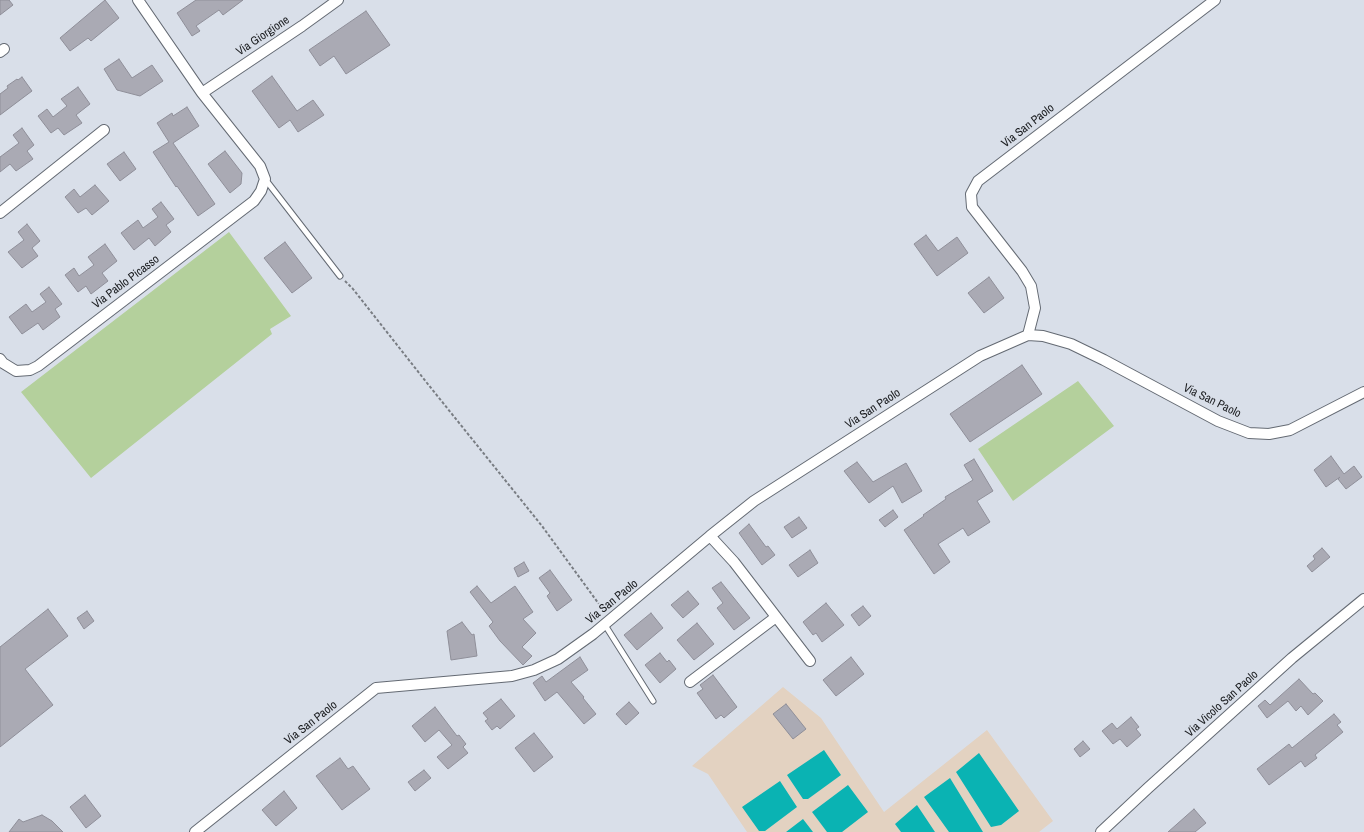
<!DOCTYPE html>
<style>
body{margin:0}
canvas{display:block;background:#d9dfe9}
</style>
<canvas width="1364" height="832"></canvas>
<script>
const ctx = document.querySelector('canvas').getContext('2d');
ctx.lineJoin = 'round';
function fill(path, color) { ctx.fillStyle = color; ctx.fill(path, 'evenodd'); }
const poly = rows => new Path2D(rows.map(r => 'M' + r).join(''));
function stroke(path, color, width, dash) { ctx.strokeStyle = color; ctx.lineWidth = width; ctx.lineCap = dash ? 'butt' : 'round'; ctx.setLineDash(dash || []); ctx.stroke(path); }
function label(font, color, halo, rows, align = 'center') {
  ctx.font = font + ' "Archivo Narrow",sans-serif'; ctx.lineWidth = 4; ctx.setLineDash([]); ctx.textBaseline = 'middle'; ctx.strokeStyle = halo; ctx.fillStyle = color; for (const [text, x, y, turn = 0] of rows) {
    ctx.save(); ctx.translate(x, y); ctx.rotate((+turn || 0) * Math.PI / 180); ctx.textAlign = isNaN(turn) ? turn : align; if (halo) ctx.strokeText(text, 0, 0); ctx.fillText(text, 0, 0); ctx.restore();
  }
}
fill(poly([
 [783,687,821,718,884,812,987,730,1053,821,1039,832,747,832,708,774,692,766]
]), '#e3d2c1');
fill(poly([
 [229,232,291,316,270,329,272,334,91,478,21,392],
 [1078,381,1114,426,1013,501,978,449]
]), '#b4d09c');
fill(poly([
 [824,750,841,775,808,799,803,799,787,775],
 [979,753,1019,811,1001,825,991,827,956,772],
 [950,778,983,832,949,832,924,797],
 [780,781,797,807,765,831,759,831,742,807],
 [848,785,868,812,842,832,827,832,812,812],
 [917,805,935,832,901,832,895,824],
 [803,819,813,832,786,832]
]), '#0ab3b3');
const building = poly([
 [0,0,9,0,13,5,0,15,0,0],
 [105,0,119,18,91,41,88,38,70,51,60,38,105,0],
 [196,0,243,0,223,15,219,10,196,26,200,31,192,36,177,13,196,0],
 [366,11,390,45,346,74,334,56,320,66,309,50,366,11],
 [119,59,132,78,152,65,163,81,140,96,117,90,104,69,119,59],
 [272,76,297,111,313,100,324,115,298,132,290,120,279,128,252,91,272,76],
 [22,77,32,91,0,115,0,94,8,88,7,86,17,79,18,80,22,77],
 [78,87,90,104,76,115,82,123,64,135,58,128,51,133,38,116,47,109,53,117,67,106,61,99,78,87],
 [187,107,199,126,173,143,215,204,198,216,177,186,176,187,153,152,169,142,157,123,172,113,173,116,187,107],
 [22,128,34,145,27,151,33,159,16,171,10,164,0,172,0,157,19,143,13,135,22,128],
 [225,151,242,173,241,184,230,193,208,164,225,151],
 [124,152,136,169,120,181,107,164,124,152],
 [95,185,109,201,92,215,86,208,78,213,65,197,74,189,80,197,95,185],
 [161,202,174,219,166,225,171,232,155,246,149,238,134,250,121,233,138,220,143,228,158,217,152,209,161,202],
 [27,224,40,241,32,248,38,256,22,268,8,252,24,240,18,232,27,224],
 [926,235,938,251,957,237,968,253,937,276,914,244,926,235],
 [285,242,312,278,292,293,264,258,285,242],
 [105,244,117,261,102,273,108,281,91,294,86,286,78,292,65,275,74,268,79,276,94,265,88,257,105,244],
 [989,277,1004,298,984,313,968,293,989,277],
 [49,287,62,304,55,309,60,317,43,330,38,323,22,334,9,317,26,304,32,312,46,302,40,294,49,287],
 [1022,365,1042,394,970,442,950,414,1022,365],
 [1331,456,1344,474,1354,466,1362,477,1346,489,1338,479,1340,477,1326,487,1314,470,1331,456],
 [974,459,993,491,977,501,990,522,968,536,963,528,938,544,950,562,934,574,904,530,924,516,923,515,946,499,945,497,973,480,964,465,974,459],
 [857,462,873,482,906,463,922,491,902,503,893,486,869,503,844,471,857,462],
 [893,510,898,517,885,527,879,520,893,510],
 [799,517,807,528,792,538,784,527,799,517],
 [749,524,766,547,768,546,775,555,762,565,739,533,749,524],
 [1322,548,1330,557,1312,572,1307,566,1315,559,1313,556,1322,548],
 [810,550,818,563,798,577,789,565,810,550],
 [524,562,529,571,518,577,514,568,524,562],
 [550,570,572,600,557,611,547,596,550,593,539,578,550,570],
 [721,582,750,618,734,630,717,608,723,603,712,588,721,582],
 [477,586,491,603,515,586,533,612,523,619,536,633,522,647,532,656,523,665,500,641,489,626,493,622,470,592,477,586],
 [688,591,699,604,683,618,671,605,688,591],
 [826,603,844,625,822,642,816,633,813,635,803,622,826,603],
 [863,606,871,616,859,626,851,615,863,606],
 [48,609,68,636,25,669,53,705,0,747,0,647,48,609],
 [87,611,94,621,84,629,77,618,87,611],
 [651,613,663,628,637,650,624,635,651,613],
 [462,622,472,635,474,634,477,656,451,660,447,631,462,622],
 [697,623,714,644,694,660,677,640,697,623],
 [660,653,667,662,669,660,676,669,660,683,645,665,660,653],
 [580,657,588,670,571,682,584,697,583,698,596,714,584,724,557,692,545,701,533,683,542,676,546,682,580,657],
 [851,657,864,674,836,696,823,680,851,657],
 [713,675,737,707,724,718,721,715,716,719,697,693,703,689,700,685,713,675],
 [1299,679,1313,694,1315,693,1323,701,1308,715,1301,706,1296,711,1288,701,1267,718,1258,706,1265,700,1270,705,1299,679],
 [501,699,515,716,500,729,497,726,492,730,485,721,488,719,483,713,501,699],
 [629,702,639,713,626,725,616,714,629,702],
 [786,704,806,729,793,739,773,714,786,704],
 [435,707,457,736,459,735,466,744,463,747,468,753,448,769,437,757,452,745,439,730,425,742,412,726,435,707],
 [1334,714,1341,722,1337,725,1343,732,1315,755,1317,758,1305,767,1301,761,1269,785,1257,769,1289,744,1292,748,1334,714],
 [1131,717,1139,727,1136,729,1141,735,1127,747,1120,739,1113,744,1102,731,1112,723,1117,729,1131,717],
 [534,733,553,757,534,772,515,748,534,733],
 [1083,741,1090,749,1080,757,1074,749,1083,741],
 [340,758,348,769,353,766,370,789,342,810,316,776,340,758],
 [424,770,431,778,415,791,408,782,424,770],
 [284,791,297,808,276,826,262,810,284,791],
 [85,795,101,816,86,828,70,807,85,795],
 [1194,809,1206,823,1195,832,1168,832,1194,809],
 [42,815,52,821,63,832,9,832,19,819,23,822,42,815]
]);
fill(building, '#aaaab4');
stroke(building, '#8f8f99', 1);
const service = poly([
 [265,179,340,276],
 [605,625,653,701]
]);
const minor = poly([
 [0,52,4,49],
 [202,93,302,26,338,0],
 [0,213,104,130],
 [1028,335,1035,308,1031,286,1022,271,972,207,971,194,978,181,1215,0],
 [0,359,3,363,16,371,30,370,38,366,254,201,261,191,265,179,260,166,202,93,138,0],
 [710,536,734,562,810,661],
 [690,682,776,617],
 [195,832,376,688,512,676,534,670,558,659,593,634,710,536,754,501,980,356,1028,335,1043,336,1071,344,1104,360,1218,421,1249,433,1269,434,1290,430,1364,392],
 [1101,832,1148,788,1292,658,1364,599]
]);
stroke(service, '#646a73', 7);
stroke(minor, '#646a73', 12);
stroke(poly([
 [345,281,353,289,427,383,542,526,604,611]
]), '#797d83', 2, [3, 2]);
stroke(service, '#fff', 5);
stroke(minor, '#fff', 10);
label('12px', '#1a1c1f', '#d9dfe9', [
 ["Via Giorgione",263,36,-34],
 ["Via San Paolo",1028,126,-38],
 ["Via Pablo Picasso",126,282,-37],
 ["Via San Paolo",1212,401,26],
 ["Via San Paolo",873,409,-33],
 ["Via San Paolo",612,602,-39],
 ["Via Vicolo San Paolo",1222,704,-42],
 ["Via San Paolo",311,723,-38]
]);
</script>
